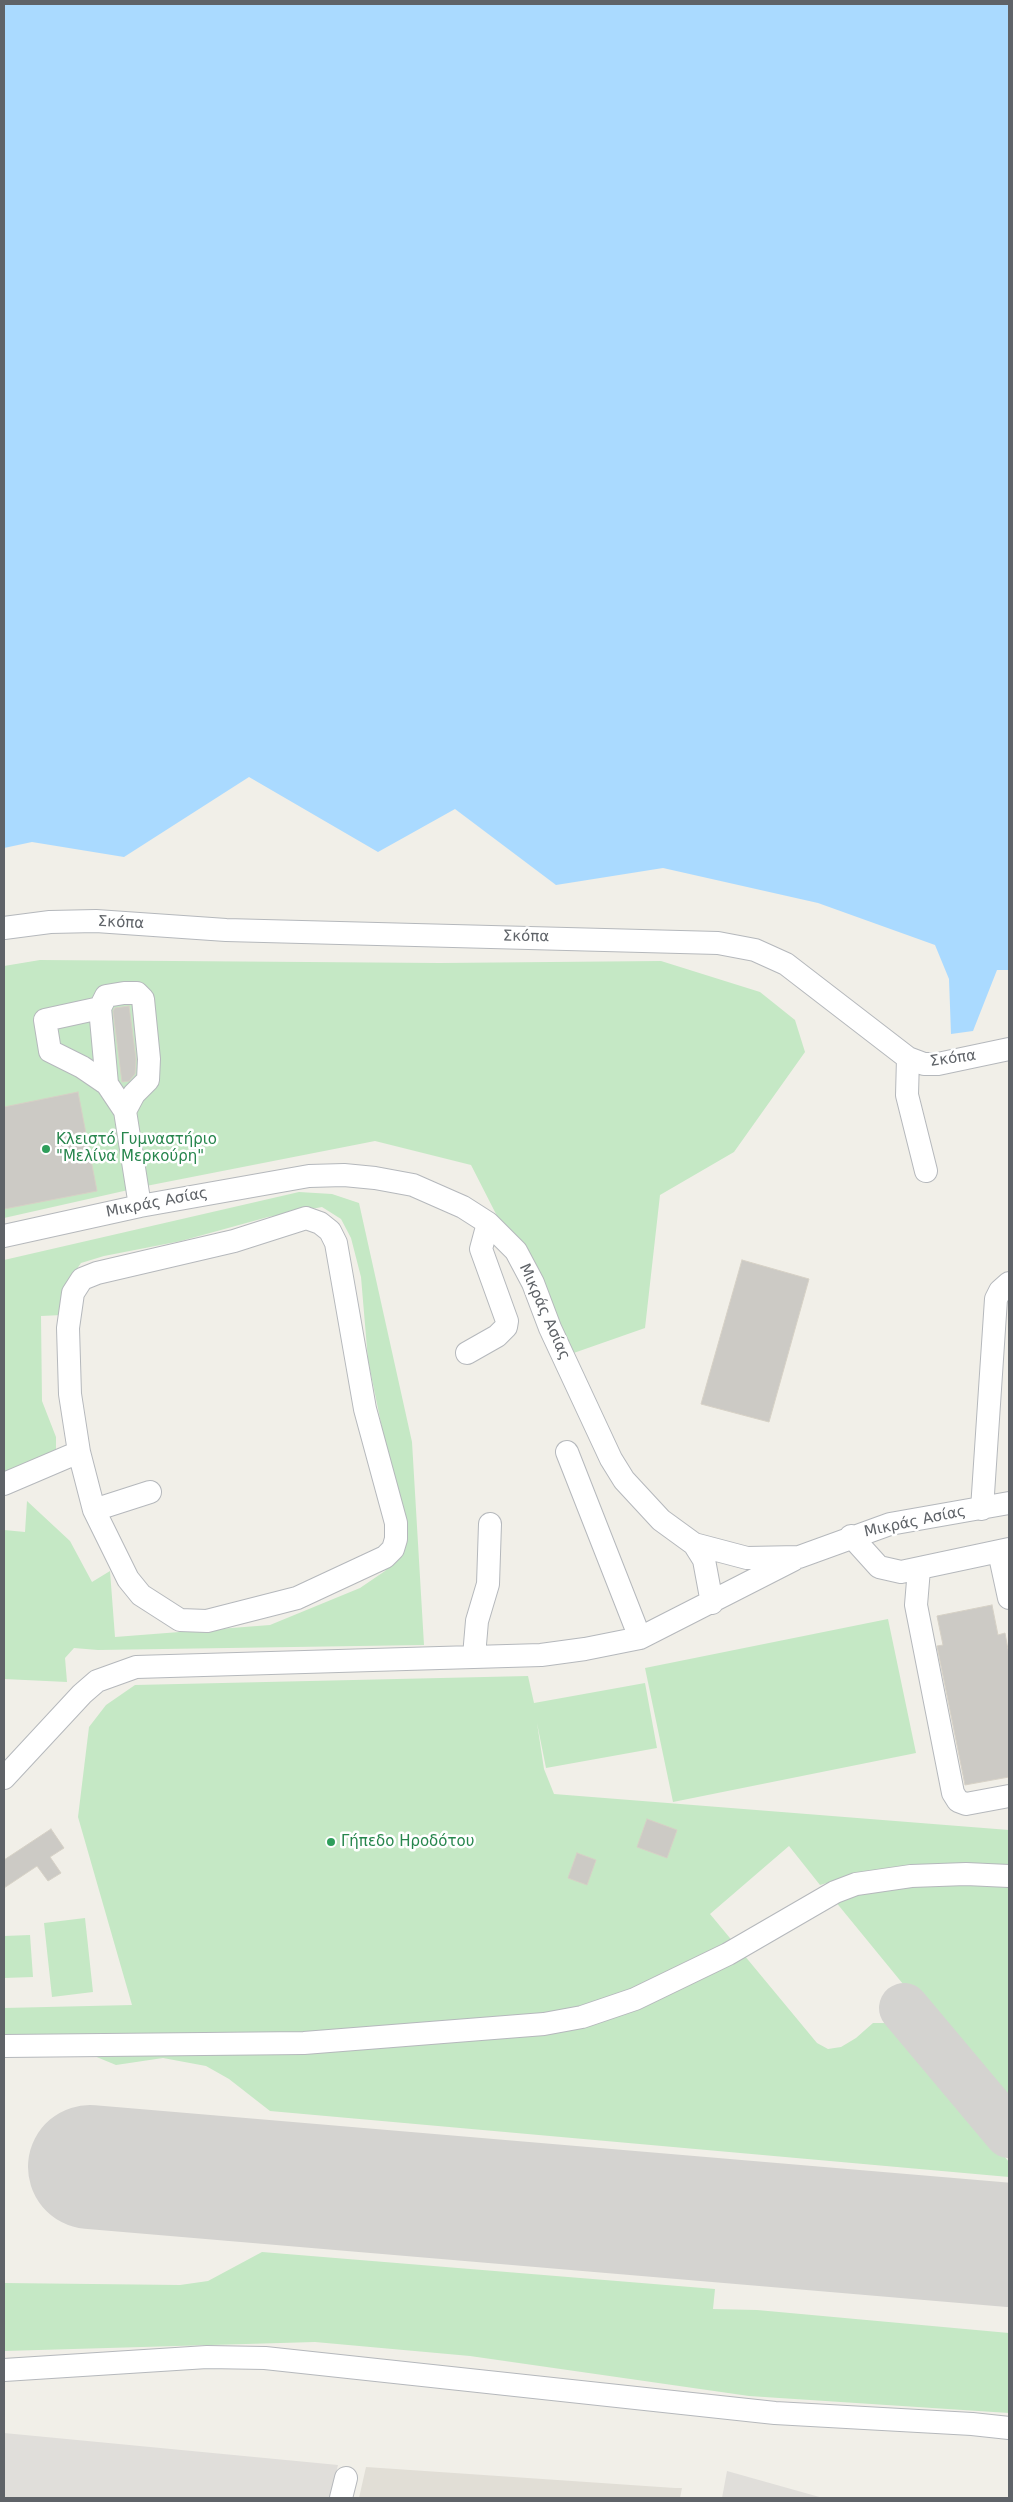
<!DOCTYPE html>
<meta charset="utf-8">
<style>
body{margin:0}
#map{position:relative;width:1013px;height:2502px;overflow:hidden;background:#f1efe8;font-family:"DejaVu Sans",sans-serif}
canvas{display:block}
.frame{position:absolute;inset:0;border:5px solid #5f6368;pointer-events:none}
</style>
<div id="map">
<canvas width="1013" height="2502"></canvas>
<div class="frame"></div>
</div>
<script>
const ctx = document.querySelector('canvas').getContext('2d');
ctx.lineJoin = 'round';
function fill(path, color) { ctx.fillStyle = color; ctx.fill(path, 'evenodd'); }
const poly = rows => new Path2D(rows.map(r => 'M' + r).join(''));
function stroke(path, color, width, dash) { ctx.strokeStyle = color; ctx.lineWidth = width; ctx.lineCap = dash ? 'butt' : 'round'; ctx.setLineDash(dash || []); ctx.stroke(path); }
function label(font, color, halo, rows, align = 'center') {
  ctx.font = font + ' "DejaVu Sans",sans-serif'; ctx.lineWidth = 5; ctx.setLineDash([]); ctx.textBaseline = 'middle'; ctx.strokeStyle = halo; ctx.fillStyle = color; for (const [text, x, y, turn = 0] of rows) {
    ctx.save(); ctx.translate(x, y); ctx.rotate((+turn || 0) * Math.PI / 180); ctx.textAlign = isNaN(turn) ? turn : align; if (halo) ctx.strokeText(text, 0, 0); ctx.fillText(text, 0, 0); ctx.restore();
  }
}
fill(poly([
 [4,2433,338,2465,330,2498,4,2498],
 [727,2471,823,2498,722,2498]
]), '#e0deda');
fill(poly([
 [366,2467,675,2488,682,2488,680,2498,359,2498]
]), '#e1ded6');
fill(poly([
 [40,960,440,963,661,961,760,992,795,1020,805,1052,734,1152,660,1195,645,1328,568,1355,471,1165,375,1141,146,1186,4,1218,4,966],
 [299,1192,332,1194,359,1203,412,1442,424,1645,98,1650,74,1648,65,1658,67,1682,4,1679,4,1530,25,1532,27,1501,70,1541,92,1582,110,1571,115,1637,270,1625,360,1588,385,1571,401,1548,383,1433,368,1360,361,1277,351,1238,341,1219,322,1207,268,1217,181,1241,104,1256,81,1263,67,1283,62,1315,41,1316,42,1401,56,1437,56,1451,4,1472,4,1260],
 [888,1619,916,1753,673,1802,645,1668],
 [528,1676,534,1703,645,1683,657,1748,546,1768,537,1723,544,1769,554,1794,1009,1830,1009,1864,980,1864,859,1874,820,1885,789,1846,710,1914,817,2043,828,2049,841,2047,856,2038,873,2023,887,2023,904,2035,1009,2162,1009,2177,270,2111,229,2079,206,2066,163,2058,116,2065,53,2039,4,2038,4,2008,132,2005,78,1817,89,1727,106,1705,135,1685],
 [1009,1881,1009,2109,948,2039,835,1901,853,1890],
 [85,1918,93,1992,52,1997,44,1923],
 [30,1935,33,1977,4,1978,4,1936],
 [262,2252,715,2289,713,2309,757,2310,1009,2333,1009,2413,749,2396,470,2356,315,2342,4,2351,4,2283,180,2285,208,2281]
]), '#c5e8c5');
fill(poly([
 [4,4,1009,4,1009,970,997,970,973,1031,951,1034,949,979,935,945,818,903,663,868,556,885,455,809,378,852,249,777,124,857,32,842,4,848]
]), '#aadaff');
stroke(poly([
 [904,2008,1009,2133]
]), '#d4d3d0', 50);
stroke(poly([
 [90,2167,1009,2245]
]), '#d4d3d0', 124);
const building = poly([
 [129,1006,136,1059,135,1074,129,1081,122,1082,113,1011,115,1008,129,1006],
 [78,1092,97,1191,4,1209,4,1107,78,1092],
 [742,1260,809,1279,769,1422,701,1404,742,1260],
 [992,1605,998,1635,1005,1633,1009,1655,1009,1777,965,1785,937,1646,943,1645,937,1616,992,1605],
 [647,1819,677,1830,667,1858,637,1847,647,1819],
 [51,1829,64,1848,50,1857,61,1873,48,1881,37,1866,4,1888,4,1860,51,1829],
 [577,1853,596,1860,587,1885,568,1878,577,1853]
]);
fill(building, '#cccac5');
stroke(building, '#d6d1c6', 1);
const minor = poly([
 [4,928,50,922,96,921,226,930,718,943,755,950,786,964,908,1058,924,1064,938,1064,1009,1049],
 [100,1008,45,1020,50,1051,82,1067,107,1084,125,1111,140,1206],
 [908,1058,907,1095,926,1171],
 [107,1084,100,1008,106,996,124,993,137,993,143,999,149,1059,148,1080,134,1094,125,1111],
 [306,1218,320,1223,330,1231,336,1243,365,1409,396,1523,396,1539,393,1549,385,1557,297,1598,207,1621,180,1620,141,1595,128,1579,94,1510,79,1452,70,1394,68,1328,73,1293,82,1279,97,1273,234,1241,306,1218],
 [4,1236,140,1206,309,1176,344,1175,375,1178,413,1185,463,1207,488,1223,516,1251,533,1283,550,1328,611,1459,624,1480,661,1520,694,1544,747,1558,799,1557,890,1524,1009,1503],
 [467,1353,497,1336,506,1327,507,1321,481,1249,488,1223],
 [567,1452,640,1638],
 [4,1484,79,1452],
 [982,1509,996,1299,1000,1291,1009,1283],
 [94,1510,150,1492],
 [851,1536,879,1567,901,1572,1009,1549],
 [694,1544,704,1560,712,1603],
 [999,1552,1009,1598],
 [919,1569,916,1605,953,1793,958,1801,966,1804,1009,1796],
 [474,1656,477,1621,488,1584,490,1524],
 [4,1778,82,1694,97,1681,136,1667,541,1655,585,1649,640,1638,793,1560],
 [4,2046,304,2043,544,2024,582,2017,635,1999,728,1954,835,1892,856,1884,911,1876,966,1874,1009,1876],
 [4,2370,207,2357,265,2358,775,2413,972,2424,1009,2428],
 [341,2498,346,2478]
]);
stroke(minor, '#b5b8bc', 24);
stroke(minor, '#fff', 22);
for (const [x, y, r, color] of [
 [46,1149,5,"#2e9e5b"],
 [331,1842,5,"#2e9e5b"]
]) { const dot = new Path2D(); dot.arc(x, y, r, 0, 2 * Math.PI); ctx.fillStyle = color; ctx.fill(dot); stroke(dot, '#fff', 2); }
label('15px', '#5f6368', '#fff', [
 ["Σκόπα",121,923,3],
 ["Σκόπα",526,937,1],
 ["Σκόπα",953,1059,-8],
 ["Μικράς Ασίας",157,1203,-11],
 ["Μικράς Ασίας",544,1312,66],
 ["Μικράς Ασίας",915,1522,-12]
]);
label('15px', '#27864d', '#fff', [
 ["Κλειστό Γυμναστήριο",56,1140],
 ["\"Μελίνα Μερκούρη\"",56,1157],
 ["Γήπεδο Ηροδότου",341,1842]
], 'left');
</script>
